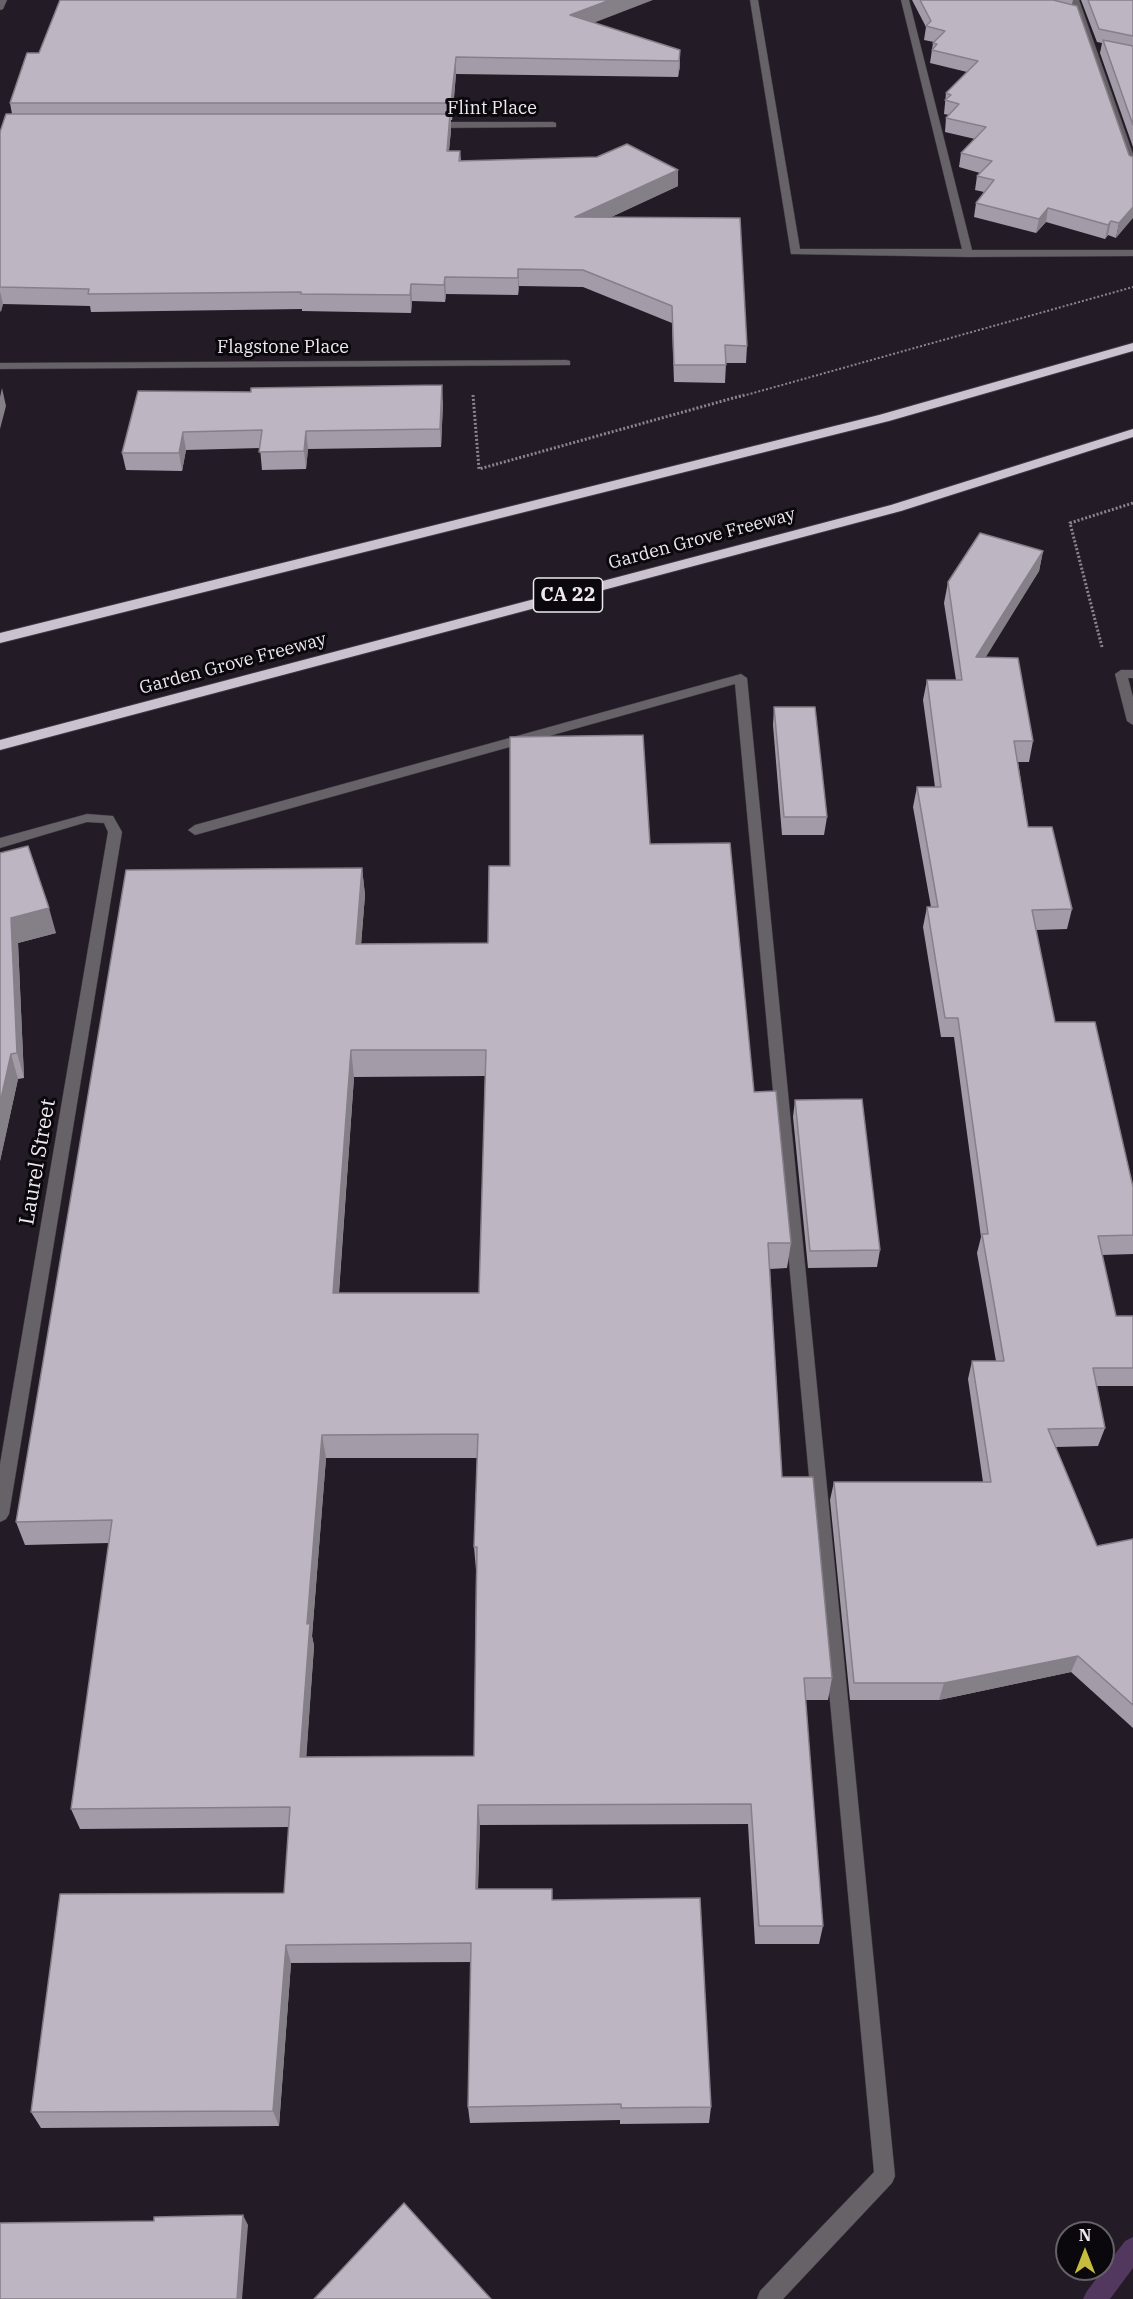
<!DOCTYPE html>
<style>
body{margin:0}
#map{position:relative;width:1133px;height:2299px;overflow:hidden;background:#231c26;font-family:"IBM Plex Serif",serif}
canvas{display:block}
.north{position:absolute;left:1055px;top:2221px;width:60px;height:60px;box-sizing:border-box;background:#0a080c;border:2px solid #656267;border-radius:50%;rotate:0deg;font-size:16px;font-weight:700;line-height:24px;text-align:center;color:#eee9f0}
.north::after{content:'';display:block;margin:auto;width:21px;height:27px;background:#c6bc3d;clip-path:polygon(50% 0,100% 100%,50% 72%,0 100%)}
</style>
<div id="map">
<canvas width="1133" height="2299"></canvas>
<div class="north">N</div>
</div>
<script>
const ctx = document.querySelector('canvas').getContext('2d');
ctx.lineJoin = 'round';
const poly = rows => new Path2D(rows.map(r => 'M' + r).join(''));
function fill(path, color) { ctx.fillStyle = color; ctx.fill(path, 'evenodd'); }
function stroke(path, color, width, dash) { ctx.strokeStyle = color; ctx.lineWidth = width; ctx.lineCap = dash ? 'butt' : 'round'; ctx.setLineDash(dash || []); ctx.stroke(path); }
function label(font, color, halo, rows, align = 'center') {
  ctx.font = font + ' "IBM Plex Serif",serif'; ctx.lineWidth = 6; ctx.setLineDash([]); ctx.textBaseline = 'middle'; ctx.strokeStyle = halo; ctx.fillStyle = color; for (const [text, x, y, turn = 0] of rows) {
    ctx.save(); ctx.translate(x, y); ctx.rotate((+turn || 0) * Math.PI / 180); ctx.textAlign = isNaN(turn) ? turn : align; if (halo) ctx.strokeText(text, 0, 0); ctx.fillText(text, 0, 0); ctx.restore();
  }
}
fill(poly([
 [1133,2237,1133,2268,1110,2299,1083,2299,1087,2291,1125,2241,1133,2237]
]), '#52375f');
const minor = poly([
 [0,0,7,0,3,9,0,10,0,0],
 [750,0,758,0,800,249,962,249,901,0,909,0,972,250,1133,250,1133,256,968,257,791,254,750,0],
 [1071,0,1079,0,1133,154,1133,171,1128,168,1071,0],
 [553,122,556,123,556,127,432,128,427,125,432,122,553,122],
 [566,360,570,361,570,365,0,369,0,363,566,360],
 [1121,670,1133,670,1133,678,1128,678,1133,697,1133,725,1127,721,1115,674,1121,670],
 [741,674,747,678,895,2176,892,2183,783,2299,757,2299,760,2291,874,2172,735,684,195,835,188,830,195,825,741,674],
 [87,814,113,816,122,832,9,1514,6,1519,0,1522,0,1464,108,832,104,823,87,822,0,848,0,838,87,814]
]);
const highway = poly([
 [1133,343,1133,351,889,421,0,643,0,633,879,415,1133,343],
 [1133,429,1133,437,901,511,0,750,0,740,891,505,1133,429]
]);
stroke(minor, '#3f3942', 1);
stroke(highway, '#3f3942', 2);
stroke(poly([
 [739,397,1133,287]
]), '#8b858d', 2, [2, 2]);
stroke(poly([
 [473,395,479,469,744,395],
 [1102,647,1070,523,1133,503]
]), '#8b858d', 3, [2, 2]);
fill(minor, '#666268');
fill(highway, '#cbc2cf');
fill(poly([
 [912,0,1073,0,1072,4,1129,155,1133,157,1116,238,1108,235,1105,239,1046,222,1036,233,974,217,976,203,984,192,975,190,977,176,980,173,959,167,961,153,975,139,945,132,946,118,949,115,944,114,946,93,967,72,930,63,933,43,934,42,924,40,926,27],
 [1081,0,1133,0,1133,147,1100,53,1102,43,1097,42],
 [594,23,680,50,680,66,678,77,456,74,452,120,451,120,451,130,449,151,460,151,461,161,678,186,611,217,747,346,746,363,726,363,725,383,674,382,672,323,583,287,519,286,518,295,446,294,445,302,412,301,411,313,302,311,302,309,91,312,90,306,3,304,0,312,0,132,12,114,10,103,39,53],
 [138,391,443,402,441,447,308,449,306,469,262,470,260,448,186,450,182,471,126,470,122,453],
 [1043,551,1039,571,985,657,1033,741,1029,762,1018,762,1028,827,1072,909,1067,929,1036,930,1055,1022,1133,1187,1133,1254,1102,1255,1116,1316,1133,1318,1133,1386,1097,1386,1105,1428,1098,1446,1056,1447,1097,1546,1133,1539,1133,1728,1071,1672,939,1700,850,1700,830,1500,834,1482,983,1482,968,1379,972,1361,996,1361,977,1253,981,1237,954,1037,941,1037,923,927,927,907,931,907,913,807,917,787,935,787,923,700,927,680,956,680,944,603,948,582],
 [774,707,827,817,824,835,782,835,773,725],
 [650,844,754,1092,791,1243,787,1268,770,1269,782,1477,832,1678,828,1700,805,1700,823,1926,819,1944,755,1944,748,1824,480,1825,478,1889,552,1900,711,2107,709,2123,620,2124,620,2120,470,2123,468,2107,471,1962,291,1963,279,2126,41,2128,31,2112,284,1893,289,1827,80,1829,71,1809,109,1543,25,1545,16,1522,362,868,365,895,361,944,488,943,510,866],
 [485,1076,479,1293,339,1293,354,1077],
 [326,1458,477,1458,474,1547,476,1570,474,1756,306,1757,314,1646,312,1636],
 [0,853,56,933,18,943,24,1078,18,1079,0,1161],
 [795,1100,880,1250,877,1267,808,1268,793,1117]
]), '#a39ca8');
fill(poly([
 [610,0,653,0,570,32,570,15],
 [680,50,680,66,678,77,679,61],
 [456,57,456,74,452,120,451,103],
 [450,114,451,130,447,168,447,151],
 [678,170,678,186,575,234,575,217],
 [1133,207,1133,218,1116,238,1119,223],
 [1048,208,1046,222,1036,233,1039,219],
 [1111,221,1108,235,1105,239,1108,225],
 [518,269,519,286,518,295],
 [445,277,446,294,445,302,444,285],
 [411,284,412,301,411,313,410,295],
 [0,291,3,304,1,312,0,310],
 [442,385,443,402,441,447,440,429],
 [2,388,6,406,0,429,0,397],
 [306,431,308,449,306,469,304,451],
 [183,432,186,450,182,471,179,453],
 [1043,551,1039,571,973,678,976,657],
 [362,868,365,895,359,971,356,944],
 [49,908,56,933,18,943,24,1078,17,1053,11,918],
 [351,1050,354,1077,337,1318,333,1293],
 [11,1054,18,1079,0,1161,0,1103],
 [322,1435,326,1458,312,1636,314,1646,305,1777,300,1757,307,1624],
 [1078,1656,1071,1672,939,1700,944,1683],
 [478,1805,480,1825,477,1908,476,1889],
 [286,1945,291,1963,279,2126,273,2111],
 [243,2215,248,2225,242,2299,237,2299]
]), '#857f88');
const building = poly([
 [60,0,610,0,570,15,680,50,679,61,456,57,451,103,10,103,27,53,39,53,60,0],
 [920,0,1053,0,1077,6,1129,155,1133,157,1133,207,1119,223,1111,221,1108,225,1048,208,1039,219,976,203,994,180,977,176,992,161,961,153,986,127,946,118,959,104,945,100,951,95,946,93,978,61,932,50,937,44,933,43,945,31,926,26,931,21,920,0],
 [1088,0,1133,0,1133,36,1099,29,1088,0],
 [1103,40,1133,46,1133,125,1103,40],
 [6,114,450,114,447,151,460,151,459,161,597,157,627,144,678,170,575,217,740,218,747,346,725,345,726,365,674,365,672,306,583,270,518,269,518,278,445,277,444,285,411,284,410,295,301,294,301,292,88,294,89,289,0,287,0,132,6,114],
 [442,385,440,429,306,431,304,451,259,452,262,430,183,432,179,453,122,453,138,391,251,392,251,388,442,385],
 [980,533,1043,551,976,657,1018,658,1033,741,1014,741,1028,827,1052,827,1072,909,1032,910,1055,1022,1095,1022,1133,1187,1133,1235,1098,1236,1116,1316,1133,1316,1133,1368,1093,1368,1105,1428,1048,1429,1097,1546,1133,1539,1133,1705,1078,1656,944,1683,854,1683,834,1482,991,1482,972,1361,1004,1361,982,1234,988,1234,958,1018,945,1018,927,907,938,907,917,787,941,787,927,680,962,680,948,582,980,533],
 [774,707,815,707,827,817,784,817,774,707],
 [643,735,650,844,730,843,754,1092,776,1091,791,1243,768,1243,782,1477,813,1477,832,1678,804,1678,823,1926,759,1926,751,1804,478,1805,476,1889,552,1889,552,1900,700,1898,711,2107,621,2108,621,2104,468,2107,471,1943,286,1945,273,2111,31,2112,60,1894,284,1893,290,1807,71,1809,112,1520,16,1522,126,870,362,868,356,944,488,943,489,866,510,866,510,737,643,735],
 [351,1050,486,1050,479,1293,333,1293,351,1050],
 [478,1434,474,1547,477,1547,474,1756,300,1757,310,1623,307,1624,322,1435,478,1434],
 [28,846,49,908,11,918,17,1053,11,1054,0,1103,0,853,28,846],
 [862,1099,880,1250,810,1251,795,1100,862,1099],
 [404,2203,491,2299,314,2299,404,2203],
 [243,2215,237,2299,0,2299,0,2223,154,2221,154,2217,243,2215]
]);
fill(building, '#beb5c3');
stroke(building, '#857f88', 1.5);
label('18px', '#eee9f0', '#0a080c', [
 ["Flint Place",492,109],
 ["Flagstone Place",283,348],
 ["Garden Grove Freeway",702,539,-15],
 ["Garden Grove Freeway",233,664,-15]
]);
for (const [x, y, w] of [
 [568,595,69]
]) { const box = new Path2D(); box.roundRect(x - w / 2, y - 17, w, 34, 4.5); ctx.fillStyle = '#0a080c'; ctx.fill(box); stroke(box, '#eee9f0', 1.5); }
label('bold 20px', '#eee9f0', null, [
 ["CA 22",568,595]
]);
label('21px', '#eee9f0', '#0a080c', [
 ["Laurel Street",38,1162,-80]
]);
</script>
